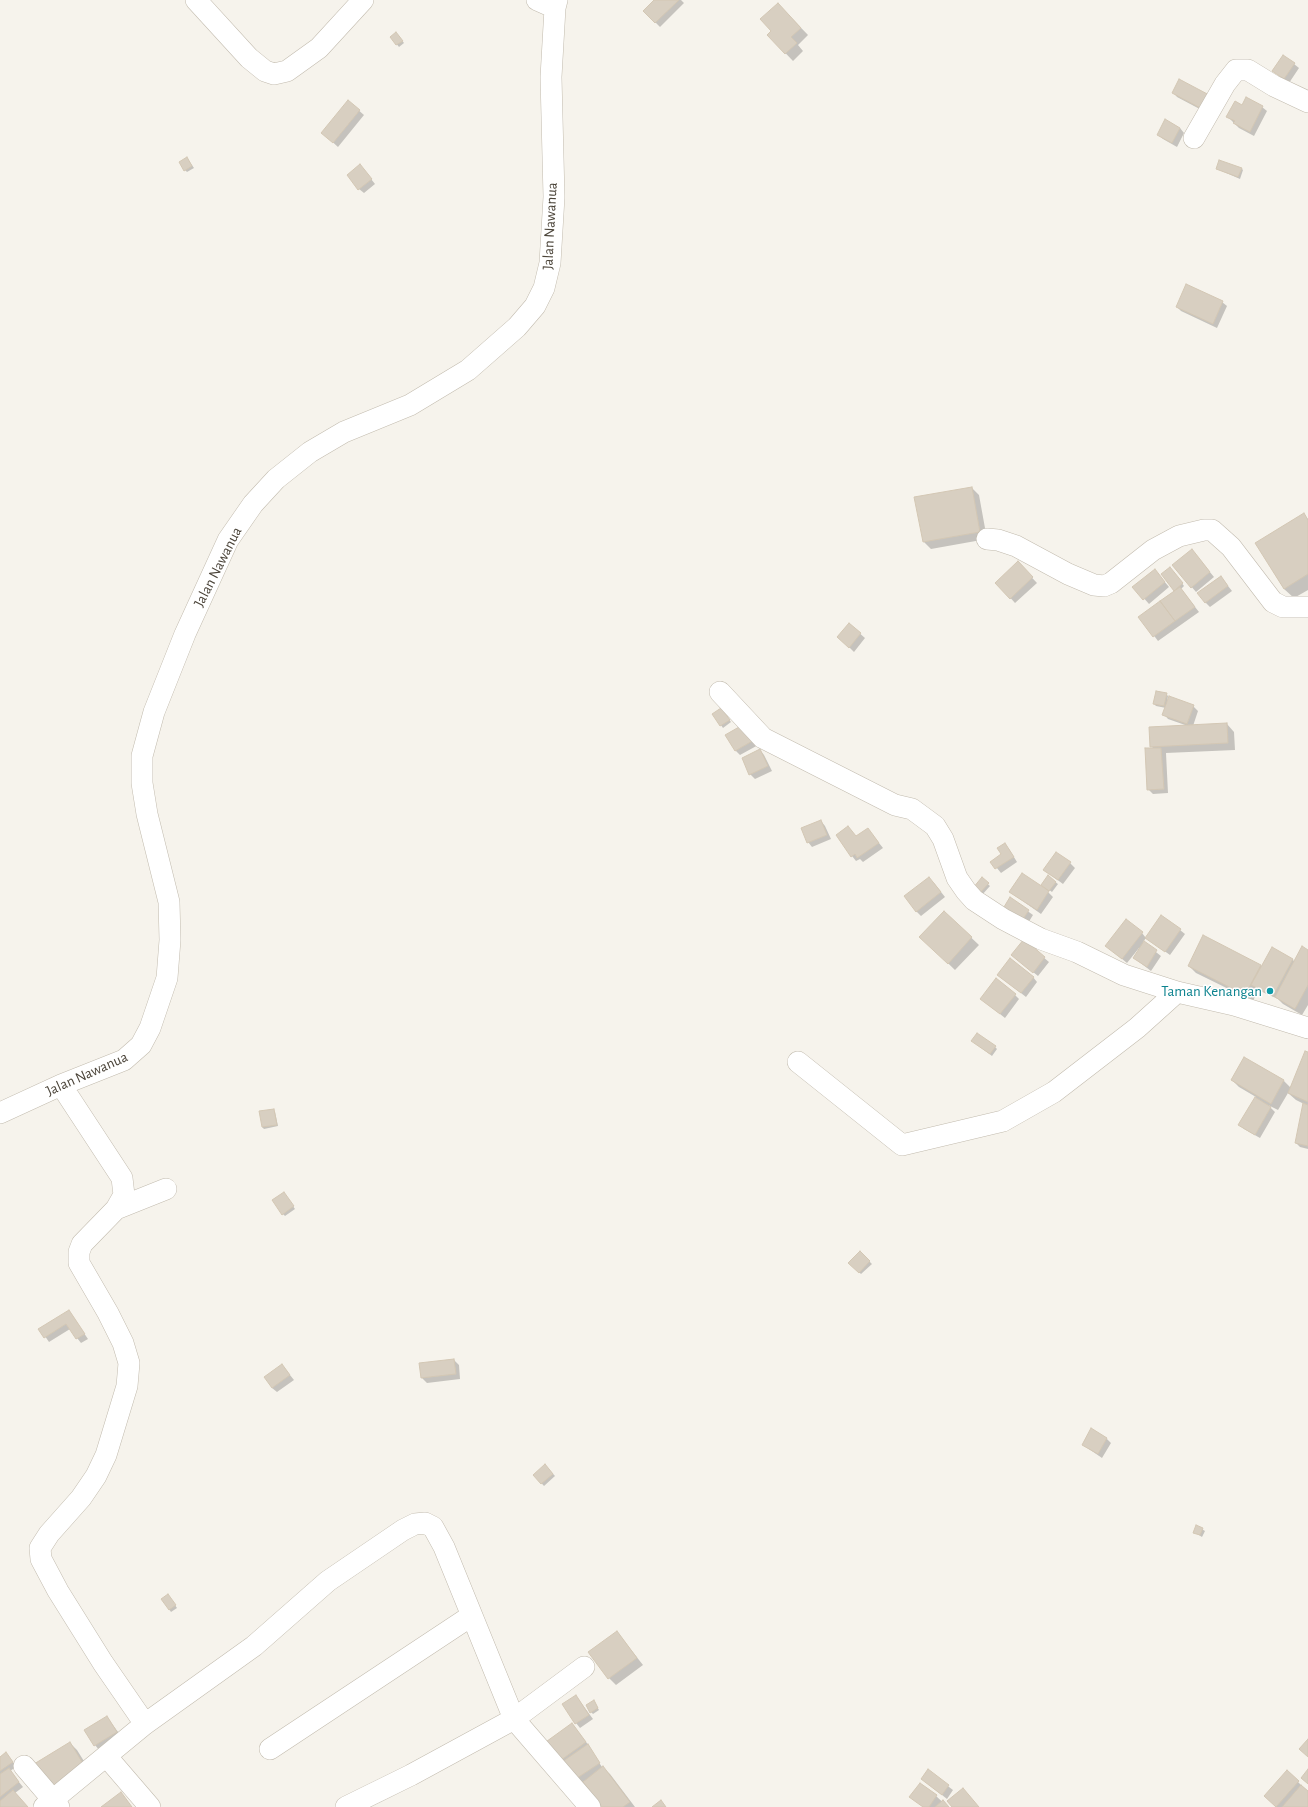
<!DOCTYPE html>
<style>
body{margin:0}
canvas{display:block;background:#f6f3ec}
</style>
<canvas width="1308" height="1807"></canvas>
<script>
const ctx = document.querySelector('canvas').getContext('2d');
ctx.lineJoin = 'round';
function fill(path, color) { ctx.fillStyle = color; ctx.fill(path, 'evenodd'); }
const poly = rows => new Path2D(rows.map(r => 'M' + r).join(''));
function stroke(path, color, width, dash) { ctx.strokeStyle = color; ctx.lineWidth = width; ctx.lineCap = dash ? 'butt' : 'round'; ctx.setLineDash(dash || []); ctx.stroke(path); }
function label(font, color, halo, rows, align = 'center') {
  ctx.font = font + ' "Alegreya Sans",sans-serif'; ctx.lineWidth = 3; ctx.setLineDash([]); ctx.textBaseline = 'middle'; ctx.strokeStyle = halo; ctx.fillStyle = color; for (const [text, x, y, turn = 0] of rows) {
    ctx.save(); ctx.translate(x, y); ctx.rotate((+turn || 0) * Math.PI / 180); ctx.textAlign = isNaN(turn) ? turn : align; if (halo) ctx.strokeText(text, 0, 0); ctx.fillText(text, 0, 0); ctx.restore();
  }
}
fill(poly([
 [655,0,681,0,684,3,660,27,644,11],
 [778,4,808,35,798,45,803,51,793,61,769,36,773,31],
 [398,35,404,43,399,47,391,37],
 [1294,64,1299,68,1289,83,1274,71],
 [1173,92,1217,103,1211,115,1177,97],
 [348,101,364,115,338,147,327,137],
 [1243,106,1262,107,1267,111,1254,136,1239,128,1228,117],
 [1180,128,1184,133,1177,147,1163,139,1158,135],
 [187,158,194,168,187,172,185,170],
 [1241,168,1243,170,1240,179,1217,169],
 [364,170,375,184,364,193,359,189],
 [1222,302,1227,306,1217,328,1181,311,1177,307],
 [972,488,979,495,987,539,931,549,924,542],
 [1303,514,1308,519,1308,590,1294,598,1284,589,1256,543],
 [1196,555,1214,577,1196,592,1174,566],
 [1018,563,1037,583,1015,603,997,583],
 [1172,570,1184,586,1181,589,1199,612,1158,641,1140,617,1176,591],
 [1159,575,1169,587,1149,604,1134,587],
 [1221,577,1232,591,1210,607,1205,602],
 [849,624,865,638,854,652,843,641],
 [1166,694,1168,696,1167,702,1193,706,1198,711,1193,726,1227,724,1234,732,1235,750,1166,753,1168,793,1153,794,1148,789,1154,749,1151,746,1188,726,1168,719,1164,714,1166,708,1156,706,1154,704],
 [723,711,731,722,723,728,713,714],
 [746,724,760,744,740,755,735,750],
 [760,750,764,755,772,771,755,779,750,774],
 [821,821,825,826,831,839,812,847,808,842],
 [848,827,856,837,868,829,883,848,863,862,860,859,856,861,852,856],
 [1009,849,1017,862,1001,873,992,862],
 [1070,863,1075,868,1063,884,1044,870],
 [1048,877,1058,884,1052,892,1044,886],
 [982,879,990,886,982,895,974,888],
 [934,883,945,897,921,916,916,911],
 [1010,892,1048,892,1053,897,1041,914],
 [1011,899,1033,915,1025,928],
 [944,912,979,945,955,970,928,944],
 [1180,930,1185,934,1170,955,1146,938,1143,942,1161,956,1151,971,1134,958,1140,949,1139,948,1127,963,1111,950,1142,933,1146,938],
 [1024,941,1049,962,1038,976,1017,959],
 [1308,951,1308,1005,1302,1015,1283,1004,1278,999,1258,990,1253,1001,1196,973,1189,966,1260,965,1262,967,1292,959,1295,962],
 [1033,977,1037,982,1026,997,1003,979],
 [1015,995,1019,999,1005,1018,986,1003],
 [975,1043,995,1047,997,1049,992,1056],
 [1308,1053,1308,1149,1300,1147,1296,1143,1304,1104,1296,1100,1288,1093,1278,1110,1268,1105,1275,1112,1260,1138,1244,1129,1240,1125,1256,1097,1239,1087,1232,1080,1244,1059,1284,1081,1291,1088],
 [273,1110,275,1112,278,1126,264,1129,262,1127],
 [285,1195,295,1209,285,1216,283,1214],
 [860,1252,872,1264,861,1274,850,1263],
 [69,1311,88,1339,81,1343,70,1329,49,1342,40,1329],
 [454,1360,459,1365,460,1379,427,1383,422,1378,420,1364],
 [286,1370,294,1380,277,1392,272,1388],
 [1106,1438,1111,1443,1102,1458,1083,1445],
 [547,1467,555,1476,544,1486,534,1475],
 [1197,1526,1205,1531,1202,1537,1194,1532],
 [170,1598,177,1608,171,1612,163,1600],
 [617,1632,643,1665,616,1685,609,1678],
 [576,1696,593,1719,580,1728,576,1723],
 [595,1703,599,1710,593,1714,591,1712],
 [107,1717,121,1736,99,1750,95,1745],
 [572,1724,590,1747,590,1749,602,1767,610,1774,635,1807,603,1807,584,1781,577,1786,557,1762],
 [70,1743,77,1750,92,1774,50,1788],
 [0,1758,10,1758,16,1767,10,1771,23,1787,15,1793,27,1807,0,1807],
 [928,1771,953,1790,947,1799,922,1779],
 [1287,1771,1308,1792,1308,1807,1277,1807,1270,1800],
 [936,1796,948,1807,923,1807,911,1797]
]), '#0003');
const building = poly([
 [654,0,679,0,655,23,643,11,654,0],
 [778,3,801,28,791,37,797,43,785,54,767,35,771,31,760,19,778,3],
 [396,32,403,41,396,45,390,37,396,32],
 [1283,55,1295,63,1284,79,1272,71,1283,55],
 [1179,79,1213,97,1206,111,1172,93,1179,79],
 [1246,97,1263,106,1250,132,1233,123,1235,121,1226,117,1235,101,1242,105,1246,97],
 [348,100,360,110,333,143,321,133,348,100],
 [1165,119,1180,128,1172,143,1157,135,1165,119],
 [187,157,192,166,184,171,179,162,187,157],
 [1219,160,1242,168,1238,177,1216,169,1219,160],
 [360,164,372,179,358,190,347,175,360,164],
 [1186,284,1223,301,1213,324,1176,307,1186,284],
 [972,487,980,532,923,542,914,497,972,487],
 [1304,513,1308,520,1308,574,1284,589,1255,543,1304,513],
 [1192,549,1210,572,1191,588,1172,565,1192,549],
 [1018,561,1033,577,1010,599,995,583,1018,561],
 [1170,567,1183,583,1174,591,1161,574,1170,567],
 [1155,569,1165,582,1143,600,1132,587,1155,569],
 [1221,576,1228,586,1205,603,1197,593,1221,576],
 [1180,587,1195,607,1175,621,1160,601,1180,587],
 [1160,601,1175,621,1153,637,1138,617,1160,601],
 [849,623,861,633,849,648,837,637,849,623],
 [1156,691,1167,693,1164,706,1153,704,1156,691],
 [1169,696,1194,705,1187,724,1162,715,1169,696],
 [721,708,730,720,720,726,712,714,721,708],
 [746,723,756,739,735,751,725,735,746,723],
 [1227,723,1228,743,1150,747,1149,727,1227,723],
 [1145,748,1161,748,1164,789,1147,790,1145,748],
 [760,749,768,766,749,775,742,758,760,749],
 [821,820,827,835,807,843,801,828,821,820],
 [848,826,856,836,868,828,879,843,857,858,855,854,851,857,836,835,848,826],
 [1005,843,1014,857,995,869,990,862,1001,854,997,848,1005,843],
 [1056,852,1071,862,1058,880,1043,870,1056,852],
 [1022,873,1049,891,1037,910,1009,892,1022,873],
 [1048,875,1056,882,1049,891,1041,885,1048,875],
 [929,877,941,892,916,912,904,896,929,877],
 [982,877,989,883,979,894,973,888,982,877],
 [1010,897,1029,910,1020,924,1001,912,1010,897],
 [944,911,972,937,948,964,919,937,944,911],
 [1161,915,1181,929,1165,952,1145,938,1161,915],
 [1126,919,1143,932,1122,959,1105,946,1126,919],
 [1203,935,1261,965,1245,995,1188,966,1203,935],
 [1024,939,1045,957,1033,973,1011,955,1024,939],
 [1144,941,1157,950,1147,967,1133,958,1144,941],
 [1302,946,1308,950,1308,985,1295,1009,1275,997,1302,946],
 [1272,947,1293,959,1273,996,1251,985,1272,947],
 [1010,958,1034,977,1021,993,997,975,1010,958],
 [996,978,1016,994,1000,1014,980,999,996,978],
 [977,1033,996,1046,990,1054,971,1041,977,1033],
 [1305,1051,1308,1052,1308,1102,1288,1093,1305,1051],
 [1244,1057,1284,1080,1271,1104,1231,1080,1244,1057],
 [1255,1097,1271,1107,1255,1135,1238,1125,1255,1097],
 [1303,1103,1308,1105,1308,1146,1295,1143,1303,1103],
 [274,1109,277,1125,262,1127,259,1111,274,1109],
 [284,1192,294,1206,282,1215,272,1200,284,1192],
 [860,1251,870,1261,859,1273,848,1263,860,1251],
 [69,1310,85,1334,76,1339,66,1324,44,1338,38,1329,69,1310],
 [454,1359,456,1374,421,1378,419,1363,454,1359],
 [282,1364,290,1375,272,1388,264,1377,282,1364],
 [1091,1428,1107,1438,1098,1454,1082,1445,1091,1428],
 [545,1464,553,1474,541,1484,533,1475,545,1464],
 [1196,1525,1203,1528,1200,1535,1193,1533,1196,1525],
 [168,1594,176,1605,169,1610,161,1599,168,1594],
 [617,1631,637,1658,608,1679,588,1652,617,1631],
 [576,1695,589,1715,575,1724,562,1704,576,1695],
 [594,1700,598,1708,590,1713,586,1705,594,1700],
 [107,1716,117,1732,94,1746,84,1730,107,1716],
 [572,1723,586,1742,557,1763,543,1744,572,1723],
 [1308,1739,1308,1757,1299,1749,1308,1739],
 [70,1742,85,1767,49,1788,34,1764,70,1742],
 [588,1744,600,1763,571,1782,559,1764,588,1744],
 [6,1752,13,1762,0,1771,0,1757,6,1752],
 [603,1766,630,1802,623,1807,602,1807,583,1782,603,1766],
 [9,1768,19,1782,0,1797,0,1774,9,1768],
 [928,1769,949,1785,942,1795,921,1779,928,1769],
 [1308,1769,1308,1784,1301,1778,1308,1769],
 [1287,1770,1299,1781,1276,1807,1264,1796,1287,1770],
 [920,1783,937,1795,929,1807,923,1807,909,1797,920,1783],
 [1301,1785,1308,1791,1308,1807,1282,1807,1301,1785],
 [963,1788,979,1807,952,1807,947,1801,963,1788],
 [13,1790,28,1807,0,1807,0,1801,13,1790],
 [121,1792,132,1807,101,1807,121,1792],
 [661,1800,666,1807,652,1807,661,1800],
 [943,1800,949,1807,935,1807,943,1800]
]);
fill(building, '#d8cfc1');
stroke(building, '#d3c7b4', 1);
const minor = poly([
 [196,0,249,58,265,71,274,74,287,71,319,48,363,0],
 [537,0,555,8],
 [1194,138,1225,84,1236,70,1248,70,1274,86,1308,102],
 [987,539,998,540,1016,546,1068,574,1094,585,1104,586,1111,583,1153,550,1179,536,1204,530,1212,530,1231,547,1273,602,1283,607,1308,607],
 [720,692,763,738,895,805,912,809,935,826,943,839,957,878,966,891,974,900,1003,919,1041,939,1077,952,1124,975,1177,992,1234,1005,1308,1028],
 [798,1062,902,1145,1003,1121,1054,1092,1137,1028,1177,992],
 [61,1085,122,1178,124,1195,116,1209,82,1244,79,1252,79,1263,108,1313,123,1343,129,1363,127,1386,106,1455,96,1476,81,1498,49,1534,40,1548,41,1559,58,1591,103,1663,145,1724],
 [0,1113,61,1085,124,1060,141,1045,150,1028,167,978,170,940,169,902,147,814,142,783,142,756,154,712,185,634,228,540,253,504,276,479,310,452,344,432,410,405,468,370,517,327,535,306,544,288,550,263,554,197,551,77,555,8,557,0],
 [116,1209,166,1189],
 [270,1749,471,1616],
 [107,1757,150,1807],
 [24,1766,59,1807],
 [44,1807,145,1724,254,1646,328,1581,403,1530,415,1524,425,1523,433,1527,444,1547,514,1719,590,1807],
 [346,1807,411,1775,514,1719,584,1667]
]);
stroke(minor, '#c2bbae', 22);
stroke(minor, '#fff', 21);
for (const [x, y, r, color] of [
 [1270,991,4,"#0f9aa8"]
]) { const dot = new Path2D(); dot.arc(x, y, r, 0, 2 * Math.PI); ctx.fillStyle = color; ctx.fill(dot); stroke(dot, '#fff', 1.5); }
label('15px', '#4b4439', '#fff', [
 ["Jalan Nawanua",550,226,-87],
 ["Jalan Nawanua",218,567,-63],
 ["Jalan Nawanua",87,1074,-24]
]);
label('15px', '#0d838f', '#fff', [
 ["Taman Kenangan",1262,991]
], 'right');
</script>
